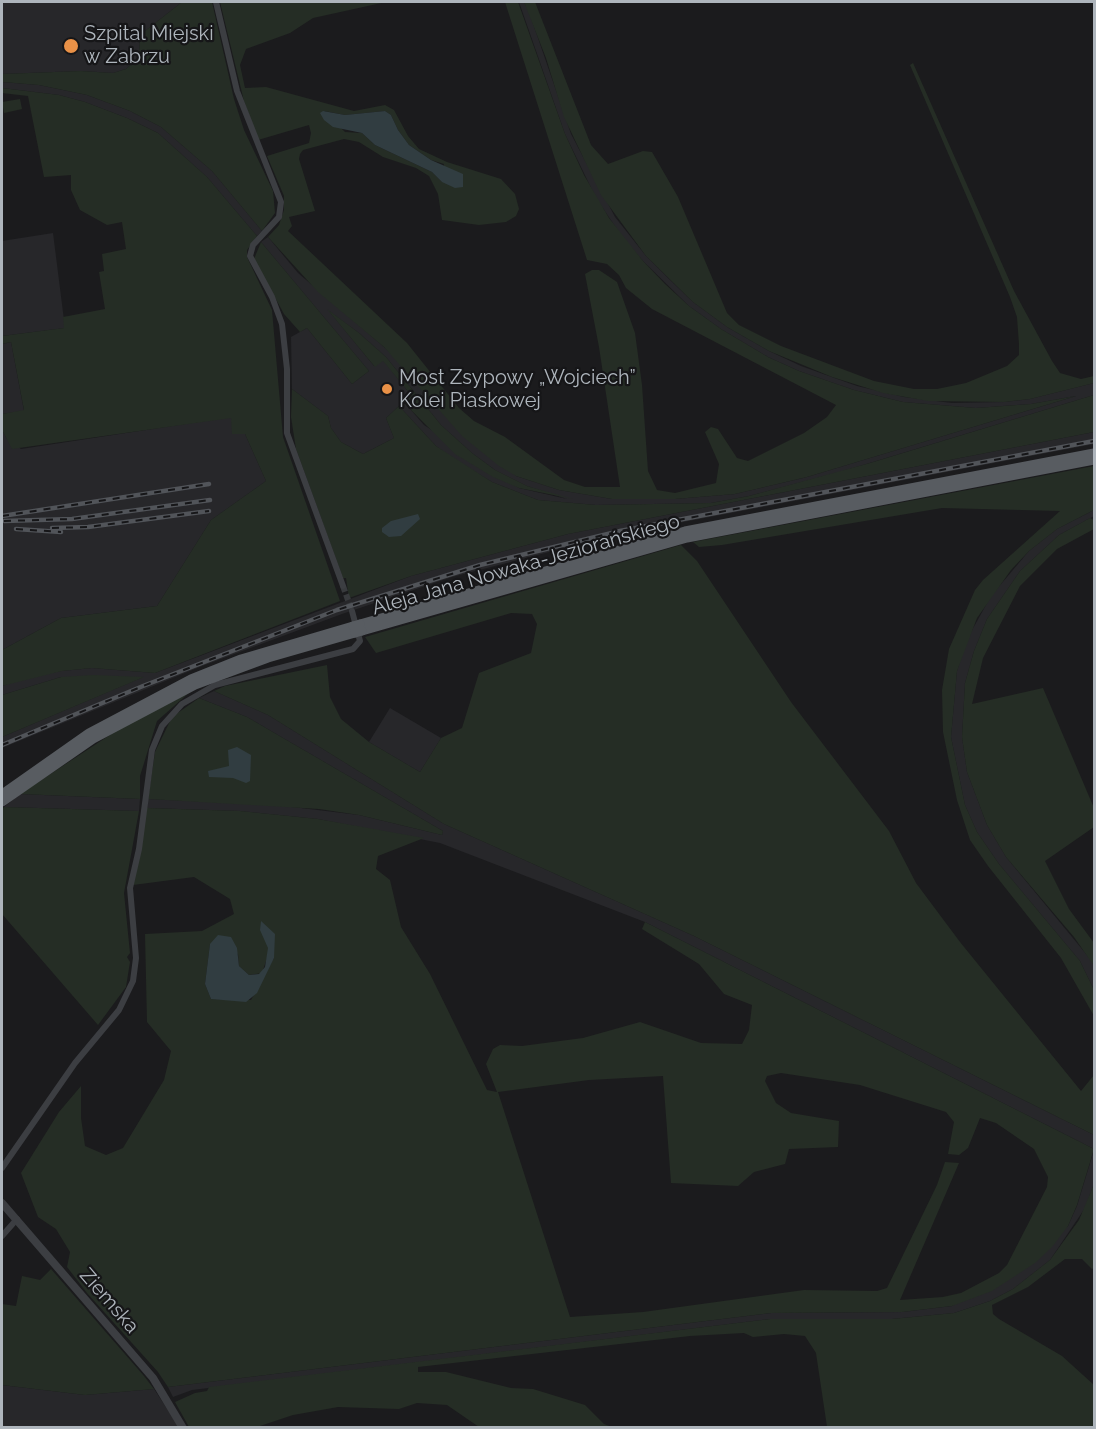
<!DOCTYPE html>
<meta charset="utf-8">
<style>
body{margin:0}
#map{position:relative;width:1096px;height:1429px;overflow:hidden;background:#1b1b1d;font-family:Raleway,sans-serif}
canvas{display:block}
.frame{position:absolute;inset:0;border:3px solid #aeb5bc;pointer-events:none}
</style>
<div id="map">
<canvas width="1096" height="1429"></canvas>
<div class="frame"></div>
</div>
<script>
const ctx = document.querySelector('canvas').getContext('2d');
ctx.lineJoin = 'round';
function fill(path, color) { ctx.fillStyle = color; ctx.fill(path, 'evenodd'); }
const poly = rows => new Path2D(rows.map(r => 'M' + r).join(''));
function stroke(path, color, width, dash) { ctx.strokeStyle = color; ctx.lineWidth = width; ctx.lineCap = dash ? 'butt' : 'round'; ctx.setLineDash(dash || []); ctx.stroke(path); }
function label(font, color, halo, rows, align = 'center') {
  ctx.font = font + ' Raleway,sans-serif'; ctx.lineWidth = 4.5; ctx.setLineDash([]); ctx.textBaseline = 'middle'; ctx.strokeStyle = halo; ctx.fillStyle = color; for (const [text, x, y, turn = 0] of rows) {
    ctx.save(); ctx.translate(x, y); ctx.rotate((+turn || 0) * Math.PI / 180); ctx.textAlign = isNaN(turn) ? turn : align; if (halo) ctx.strokeText(text, 0, 0); ctx.fillText(text, 0, 0); ctx.restore();
  }
}
fill(poly([
 [2,2,182,2,140,35,139,57,126,69,113,73,81,71,2,74],
 [519,2,524,2,529,12,571,134,615,217,646,256,669,279,693,302,727,327,769,351,801,366,857,386,904,397,952,403,1004,402,1030,399,1094,383,1094,395,840,472,749,496,711,503,596,505,538,500,492,482,452,458,436,446,399,406,386,418,394,438,363,454,341,442,331,428,328,416,292,389,291,337,307,328,352,384,369,371,261,242,268,237,298,273,384,347,516,476,559,490,612,499,675,499,735,494,807,477,1076,396,1031,404,976,408,903,402,854,390,799,371,768,357,721,329,689,306,643,261,623,238,596,198,565,134],
 [329,311,359,333,386,357,441,425,472,453,495,470,527,486,567,499,519,488,424,425,404,402,411,395,383,360,374,366],
 [2,82,39,85,87,95,130,111,161,127,212,171,262,231,257,236,207,177,158,133,127,118,85,102,59,95,2,88],
 [53,233,65,328,2,336,2,241],
 [11,342,24,411,2,414,2,344],
 [231,417,245,434,266,481,211,520,157,606,61,618,2,650,2,430,7,439,21,449],
 [1094,432,1094,444,615,535,452,577,342,614,202,666,2,748,2,737,143,677,61,677,2,695,2,686,25,678,61,671,92,668,155,673,411,576,568,534],
 [1094,510,1094,516,1059,535,1020,571,987,619,974,651,965,683,962,737,967,772,987,825,1006,857,1091,960,1094,966,1094,990,1080,961,999,864,977,832,965,805,951,737,957,671,966,641,991,596,1029,551,1057,529],
 [214,691,268,715,444,824,694,936,1094,1135,1094,1149,645,922,440,843,318,819,240,811,147,808,148,799,276,805,359,815,442,835,443,831,247,717,199,698],
 [390,708,441,738,420,772,369,742],
 [20,794,140,799,139,811,4,807],
 [1094,1150,1094,1184,1085,1208,1050,1260,1013,1289,990,1301,954,1313,892,1319,770,1319,192,1390,173,1397,168,1387,771,1313,902,1312,952,1306,1068,1226,1077,1206],
 [2,1385,85,1395,154,1389,179,1427,2,1428]
]), '#27272a');
fill(poly([
 [182,2,212,2,234,99,244,130,273,191,275,213,262,231,212,171,161,127,130,111,87,95,39,85,2,82,2,74,81,71,113,73,126,69,139,57,140,35],
 [220,2,386,2,313,18,290,33,246,49,240,65,245,88,266,87,354,111,385,105,394,110,408,136,419,149,447,162,501,179,515,194,519,209,516,216,506,222,479,225,442,220,438,194,429,176,416,168,383,157,359,142,344,139,303,150,300,154,299,159,315,211,289,217,292,226,288,231,407,343,459,408,474,421,505,437,564,480,585,487,620,487,599,347,585,274,592,270,599,270,617,282,635,333,642,385,648,471,657,490,675,493,716,483,719,464,705,432,711,427,718,429,737,458,748,461,804,433,827,417,836,405,652,309,626,288,619,275,607,264,587,260,505,2,518,2,565,134,584,175,609,218,643,261,665,284,689,306,721,329,768,357,799,371,854,390,903,402,976,408,1031,404,1076,396,807,477,735,494,675,499,612,499,559,490,516,476,499,466,462,436,384,347,318,292,268,237,279,225,284,210,284,196,267,156,309,143,311,133,309,125,258,140,244,101],
 [324,111,345,115,385,111,391,115,398,130,409,145,431,160,444,164,442,182,432,172,375,145,362,133,345,132],
 [524,2,535,2,591,145,608,164,643,151,652,152,678,197,727,313,739,325,781,346,874,381,914,389,937,389,966,383,1007,366,1019,355,1019,344,1017,317,1010,297,910,65,913,63,1014,291,1052,361,1060,373,1081,379,1094,376,1094,383,1030,399,1004,402,928,401,883,393,832,377,769,351,727,327,693,302,646,256,601,195,564,117,546,58],
 [2,88,59,95,85,102,127,118,158,133,207,177,257,236,247,250,247,257,272,310,283,437,340,601,155,673,92,668,62,671,2,686,2,650,61,618,157,606,211,520,266,481,245,434,232,434,231,418,12,449,2,430,2,414,24,410,11,342,2,344,2,336,64,328,63,317,105,309,99,272,104,271,102,254,126,249,122,222,107,225,80,210,71,190,71,175,44,177,28,96,2,93],
 [20,99,22,109,4,113,2,102],
 [261,242,369,371,352,384,307,328,300,332,284,314,254,259],
 [327,309,359,333,386,357,441,425,472,453,495,470,527,486,573,499,519,488,493,477,455,454,403,402,411,395,383,361,375,367],
 [292,389,328,416,331,428,341,442,363,454,394,438,386,418,399,406,436,446,492,482,538,500,596,505,711,503,749,496,870,463,1094,395,1094,432,568,534,411,576,349,598,346,578,343,578,296,449,291,417],
 [1094,466,1094,510,1057,529,1029,551,1011,570,977,618,957,671,951,737,965,805,977,832,999,864,1080,961,1094,990,1094,1016,1061,958,988,866,970,840,957,800,943,732,942,690,949,649,975,590,983,580,1060,511,942,508,722,545,699,547,693,542],
 [1090,518,1094,520,1094,529,1057,549,1020,586,983,658,972,704,1043,688,1094,808,1094,827,1045,861,1069,909,1094,943,1094,966,1074,937,1006,857,987,825,967,772,962,737,965,683,974,651,987,619,1020,571,1059,535],
 [681,545,697,561,791,702,889,831,916,883,960,942,1081,1091,1094,1075,1094,1135,694,936,444,824,268,715,214,691,225,686,327,665,330,697,341,719,369,742,420,772,441,738,462,728,479,673,531,653,537,624,532,614,511,613,376,653,365,637],
 [93,675,144,677,2,737,2,695,61,677],
 [190,692,157,721,140,776,140,799,20,794,116,731],
 [199,698,247,717,443,831,442,835,359,815,319,809,148,799,155,752,172,717],
 [4,807,139,811,124,893,130,953,127,957,130,962,126,987,98,1025,2,914,2,809],
 [147,808,240,811,318,819,424,838,378,856,376,869,390,880,401,927,430,974,487,1090,497,1092,486,1064,493,1049,500,1045,522,1046,583,1038,640,1022,701,1043,742,1044,749,1030,752,1005,724,994,699,964,642,929,645,922,1094,1149,1077,1205,1068,1226,1052,1247,1035,1263,992,1291,952,1306,902,1312,771,1313,168,1387,158,1372,87,1293,67,1267,70,1252,56,1229,38,1217,21,1173,59,1112,81,1086,81,1118,85,1146,106,1155,123,1148,164,1080,171,1051,147,1022,145,934,202,931,234,914,230,899,194,877,133,885],
 [268,942,274,958,251,1000,211,999,205,984,210,944,238,954,239,966,249,975,262,973,268,955],
 [781,1073,860,1085,946,1112,954,1122,948,1154,959,1155,968,1148,980,1118,996,1123,1034,1149,1048,1177,1047,1187,1007,1265,999,1273,961,1293,943,1297,900,1300,959,1163,945,1162,937,1185,887,1288,877,1291,804,1290,643,1312,570,1317,498,1092,589,1080,663,1076,671,1183,738,1186,754,1172,785,1164,789,1149,838,1147,839,1121,791,1113,776,1103,765,1081,767,1076],
 [1094,1184,1094,1268,1092,1269,1082,1259,1065,1259,1028,1287,992,1305,993,1314,999,1319,1062,1356,1094,1385,1094,1427,827,1427,816,1353,805,1336,784,1334,753,1337,744,1333,690,1336,418,1367,418,1372,446,1372,511,1388,533,1389,585,1405,604,1424,612,1427,479,1427,447,1405,417,1403,399,1409,338,1407,293,1415,257,1427,189,1427,175,1402,195,1393,207,1391,209,1387,770,1319,892,1319,954,1313,990,1301,1013,1289,1050,1260,1079,1220],
 [51,1269,144,1376,154,1389,85,1395,2,1385,2,1304,16,1306,22,1276,40,1280]
]), '#252d25');
fill(poly([
 [323,111,345,115,385,111,391,115,398,130,409,145,431,160,463,174,463,187,455,188,442,182,432,172,375,145,362,133,333,127,324,120,320,113],
 [418,514,420,519,401,536,389,537,382,532,382,528,391,521],
 [237,747,251,755,250,781,246,783,233,778,209,777,208,771,229,766,228,750],
 [261,921,275,934,274,958,257,993,246,1002,211,999,205,984,210,944,218,935,231,937,237,948,239,966,249,975,259,974,265,967,268,948,260,930]
]), '#313d41');
stroke(poly([
 [343,586,352,611]
]), '#383a3d', 6, [6, 3]);
stroke(poly([
 [216,2,237,91,281,202,279,217,253,245,250,256,272,297,282,324,287,369,287,433,343,586],
 [2,1168,75,1063,119,1010,133,981,136,958,130,888,139,849,152,750,162,726,182,704,215,685,353,649,360,641,352,611],
 [2,1236,17,1219]
]), '#3c3e42', 6);
stroke(poly([
 [2,1203,153,1378,183,1428]
]), '#3c3e42', 8);
stroke(poly([
 [360,624,685,531,1094,453],
 [362,631,687,538,1094,460],
 [2,794,89,733,191,679,241,659,353,626],
 [2,802,93,739,195,685,268,658,355,633]
]), '#585c61', 9);
const rail = poly([
 [2,516,209,484],
 [4,521,72,519,210,500],
 [52,528,88,527,209,511],
 [16,529,61,532],
 [2,745,143,686,337,610,480,565,620,531,1094,441]
]);
stroke(rail, '#515459', 4.5);
stroke(rail, '#161618', 2, [7]);
stroke(poly([
 [353,626,360,624],
 [355,633,362,631]
]), '#585c61', 9);
for (const [x, y, r, color] of [
 [71,46,8,"#e99147"],
 [387,389,6,"#e99147"]
]) { const dot = new Path2D(); dot.arc(x, y, r, 0, 2 * Math.PI); ctx.fillStyle = color; ctx.fill(dot); stroke(dot, '#161618', 2); }
label('20px', '#aeb5bc', '#161618', [
 ["Szpital Miejski",84,34],
 ["w Zabrzu",84,57],
 ["Most Zsypowy „Wojciech”",399,378],
 ["Kolei Piaskowej",399,401]
], 'left');
label('20px', '#aeb5bc', '#161618', [
 ["Aleja Jana Nowaka-Jeziorańskiego",526,565,-16],
 ["Ziemska",109,1301,49]
]);
</script>
